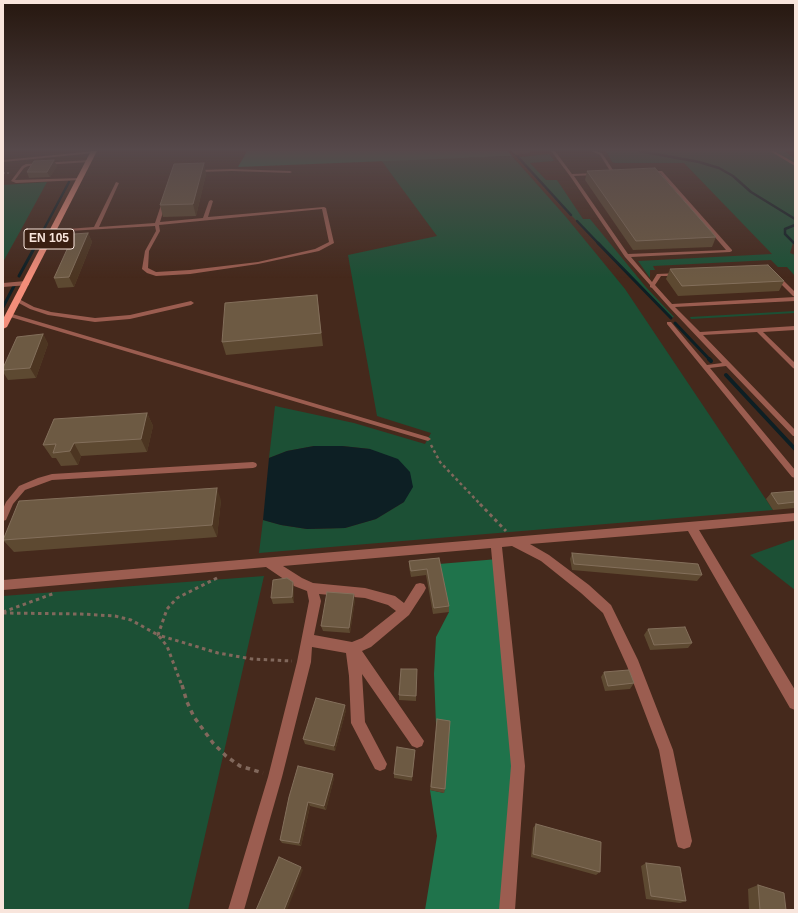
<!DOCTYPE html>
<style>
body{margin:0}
#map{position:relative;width:798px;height:913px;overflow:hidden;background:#45291c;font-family:Helvetica,sans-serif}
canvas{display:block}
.frame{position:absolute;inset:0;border:4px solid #f8e5dc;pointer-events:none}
</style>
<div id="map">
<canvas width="798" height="913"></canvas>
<div class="frame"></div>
</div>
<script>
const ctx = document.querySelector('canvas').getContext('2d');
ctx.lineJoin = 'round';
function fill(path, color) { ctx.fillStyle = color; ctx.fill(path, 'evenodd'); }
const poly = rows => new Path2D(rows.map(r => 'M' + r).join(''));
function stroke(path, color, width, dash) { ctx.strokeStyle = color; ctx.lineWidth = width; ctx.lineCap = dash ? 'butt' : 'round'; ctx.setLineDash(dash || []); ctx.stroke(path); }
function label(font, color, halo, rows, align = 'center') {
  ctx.font = font + ' Helvetica,sans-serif'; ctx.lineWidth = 3.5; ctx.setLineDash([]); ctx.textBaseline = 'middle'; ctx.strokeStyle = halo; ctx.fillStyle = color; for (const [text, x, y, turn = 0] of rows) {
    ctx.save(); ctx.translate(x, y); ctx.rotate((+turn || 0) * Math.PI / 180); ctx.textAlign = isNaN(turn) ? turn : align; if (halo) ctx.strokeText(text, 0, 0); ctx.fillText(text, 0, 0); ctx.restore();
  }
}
fill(poly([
 [606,151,785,151,795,159,795,244,793,243,790,253,795,255,795,276,787,267,778,267,771,260,653,266,655,270,650,270,650,278,638,261,772,254,684,163,615,163,612,162],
 [549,154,554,160,553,161,530,163,546,180,557,180,583,219,590,219,645,286,674,317,671,318,571,215,518,157],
 [512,156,566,217,625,289,773,510,259,553,263,520,281,525,307,529,345,528,376,519,404,502,370,449,342,446,314,446,287,451,269,458,275,406,354,423,425,444,431,433,377,416,348,255,437,236,381,160],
 [47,182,23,226,3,262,3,185],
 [795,311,795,313,691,319,690,317],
 [795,539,795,590,750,555],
 [264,576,188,910,3,910,3,596]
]), '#1c5035');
fill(poly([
 [247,151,508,151,512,156,238,167],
 [498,559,518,766,507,910,425,910,437,836,430,790,444,793,449,726,436,724,434,674,436,637,449,612,439,564]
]), '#1f734b');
fill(poly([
 [314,446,342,446,370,449,398,459,410,472,413,487,404,502,376,519,345,528,307,529,281,525,263,520,269,458,287,451]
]), '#0d1f24');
stroke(poly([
 [512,151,516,155],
 [639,151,699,162,719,168,733,176,751,192,795,219],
 [518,157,571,215],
 [577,221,599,244],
 [794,243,785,234,785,229,795,225],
 [36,244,69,182]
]), '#0d1f24', 2.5);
stroke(poly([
 [598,243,671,318],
 [19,276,37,243],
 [3,307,14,286],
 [675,323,710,360]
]), '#0d1f24', 3);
stroke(poly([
 [709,359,711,361],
 [726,375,795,449]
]), '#0d1f24', 4);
stroke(poly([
 [3,173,10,173]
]), '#81685c', 1.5, [2, 2]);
stroke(poly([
 [431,445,440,462,481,505]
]), '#81685c', 2.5, [3, 3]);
stroke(poly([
 [480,504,506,531],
 [217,578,177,598,167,609,158,635,218,653,252,659,292,661],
 [3,612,55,593],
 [3,613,81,614,115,616,131,620,158,635,167,646,182,686]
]), '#81685c', 3, [3.5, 3.5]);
stroke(poly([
 [182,685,187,702,194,717,213,743,226,756,240,766,263,773]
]), '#81685c', 3.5, [4.5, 4.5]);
fill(poly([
 [94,151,96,152,95,153,3,162,3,160,94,151],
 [551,151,555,151,572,174,596,173,597,174,595,175,574,176,628,254,726,250,660,173,649,173,648,172,650,171,662,171,732,250,732,251,730,252,631,257,652,282,657,274,680,273,680,275,678,276,661,276,655,285,672,304,795,297,795,301,675,307,700,332,795,326,795,330,763,332,795,363,795,369,793,368,757,332,703,335,795,430,795,436,793,436,726,366,710,368,795,470,795,478,792,477,667,324,667,322,671,322,707,365,722,363,669,307,652,288,650,287,650,285,625,257,570,176,551,151],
 [591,151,596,151,602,153,615,173,614,174,612,174,600,155,591,151],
 [770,151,774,151,795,163,795,166,770,151],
 [89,160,90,160,90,162,28,166,24,168,15,180,80,178,82,179,81,180,16,183,11,181,22,166,26,164,89,160],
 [232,169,290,171,292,172,290,173,232,171,198,172,196,171,198,170,232,169],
 [116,182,119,183,99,227,155,223,162,202,164,201,166,202,160,222,203,218,209,201,211,200,213,201,208,217,324,207,326,208,334,243,319,251,258,264,190,274,156,276,147,273,142,269,145,251,156,231,155,226,51,232,51,230,53,230,94,227,116,182],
 [322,209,329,242,315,249,258,262,190,270,156,272,148,268,149,251,160,231,159,225,322,209],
 [777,275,779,276,795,292,795,297,793,296,775,278,775,276,777,275],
 [17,298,34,307,51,312,95,318,130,315,191,301,194,303,191,305,130,319,95,322,48,315,30,309,15,301,15,299,17,298],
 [9,313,428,437,431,439,428,441,7,316,7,314,9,313],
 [253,462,256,463,257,465,256,467,253,468,52,480,25,490,13,504,6,520,3,521,3,509,6,502,19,486,38,478,52,474,253,462]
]), '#9b5d50');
fill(poly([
 [26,281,29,281,29,285,3,287,3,283,26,281],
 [795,513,795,521,699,530,795,690,795,710,790,708,688,531,530,544,549,555,589,585,611,605,638,660,673,750,692,841,690,847,684,849,678,847,676,841,659,750,627,666,603,613,581,593,541,561,512,546,502,547,525,766,515,910,499,910,511,766,491,548,283,566,302,578,313,583,365,588,395,596,404,603,416,584,420,583,424,584,426,588,424,592,409,615,371,647,362,651,424,741,422,746,417,748,412,746,362,674,365,722,387,764,385,769,380,771,375,769,351,723,349,676,346,653,312,647,311,662,282,777,244,910,228,910,268,777,297,662,309,601,307,591,294,586,266,567,3,590,3,580,795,513],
 [319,594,365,598,388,605,396,611,362,638,352,642,314,635,321,601,319,594]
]), '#9b5d50');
fill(poly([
 [91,151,97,151,7,327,3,329,3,319,91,151]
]), '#f38e7a');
fill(poly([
 [512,151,530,151,530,153,516,155],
 [204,163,206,174,196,216,163,217,160,205],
 [57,166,50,177,29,178,27,172],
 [587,171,716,237,712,247,633,250,585,180],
 [88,233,92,242,74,287,58,288,54,278],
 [670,269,784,281,779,291,678,296,666,279],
 [317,295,323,346,226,355,222,342],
 [43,334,48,344,36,378,8,380,3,372,3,368],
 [147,413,153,426,147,452,81,456,78,465,61,466,56,458,52,458,43,445],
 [795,491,795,508,773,510,766,499,771,493],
 [221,500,217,537,14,552,3,540],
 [572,553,702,575,697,581,572,570,570,559],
 [439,558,449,606,449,612,433,614,426,575,411,577,409,567,409,561],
 [294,588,294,603,273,604,271,598],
 [355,600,350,633,323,631,321,626],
 [648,629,692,643,688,648,650,650,644,635],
 [417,669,416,701,399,700,399,695],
 [604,672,634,683,630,689,605,691,601,677],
 [346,710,335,751,305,744,303,739],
 [437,719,445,789,444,793,430,790],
 [415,750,412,781,394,778,394,774],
 [334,778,326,810,310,806,301,846,282,843,280,840,289,797],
 [536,824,600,872,596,875,531,857,533,828],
 [646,863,686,901,680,903,646,899,641,866],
 [758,885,786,910,749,910,748,889]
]), '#5d4931');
fill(poly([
 [517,151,530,151,530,153,516,155],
 [54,160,57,166,50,177,47,172],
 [204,163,206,174,196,216,193,204],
 [88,233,92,242,74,287,69,277],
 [43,334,48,344,36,378,30,368],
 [147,413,153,426,147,452,141,439],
 [74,443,81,456,78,465,70,451],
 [217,488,221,500,217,537,212,525],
 [293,582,294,588,294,603,292,597],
 [354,594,355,600,350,633,349,628],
 [345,705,346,710,335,751,334,746],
 [333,774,334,778,326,810,324,806],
 [308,802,310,806,301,846,299,843],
 [301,867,303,870,287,910,284,910]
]), '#4c3521');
const building = poly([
 [54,160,47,172,27,172,34,161,54,160],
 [204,163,193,204,160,205,174,164,204,163],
 [655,168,716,237,636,241,587,171,655,168],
 [88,233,69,277,54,278,74,234,88,233],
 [768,265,784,281,682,286,670,269,768,265],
 [317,295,321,333,222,342,225,303,317,295],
 [43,334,30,368,3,370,3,368,17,337,43,334],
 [147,413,141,439,74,443,70,451,53,453,56,444,43,445,54,419,147,413],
 [217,488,212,525,3,540,19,501,217,488],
 [795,491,795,502,778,504,771,493,795,491],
 [572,553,698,564,702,575,574,564,572,553],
 [439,558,449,606,434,608,427,569,411,571,409,561,439,558],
 [287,578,293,582,292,597,271,598,273,580,287,578],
 [327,592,354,594,349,628,321,626,327,592],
 [685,627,692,643,654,645,648,629,685,627],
 [401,669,417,669,416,696,399,695,401,669],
 [629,670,634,683,608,686,604,672,629,670],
 [316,698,345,705,334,746,303,739,316,698],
 [437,719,450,721,445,789,431,787,437,719],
 [397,747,415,750,412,777,394,774,397,747],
 [298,766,333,774,324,806,308,802,299,843,280,840,289,797,298,766],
 [536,824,601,842,600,872,533,854,536,824],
 [279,857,301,867,284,910,256,910,279,857],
 [646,863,680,867,686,901,651,896,646,863],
 [758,885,784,893,786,910,760,910,758,885]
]);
fill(building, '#6d5a43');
stroke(building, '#836f5b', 1);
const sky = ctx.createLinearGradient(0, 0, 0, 278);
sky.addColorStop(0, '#26170f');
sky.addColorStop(0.54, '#56494b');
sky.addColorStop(1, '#56494b00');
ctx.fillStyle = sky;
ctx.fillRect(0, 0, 798, 278);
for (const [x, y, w] of [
 [49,239,50]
]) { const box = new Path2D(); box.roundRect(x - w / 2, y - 10, w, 20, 3); ctx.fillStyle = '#3a1f12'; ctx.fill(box); stroke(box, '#f8e5dc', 1); }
label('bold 12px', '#f8e5dc', null, [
 ["EN 105",49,239]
]);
</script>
